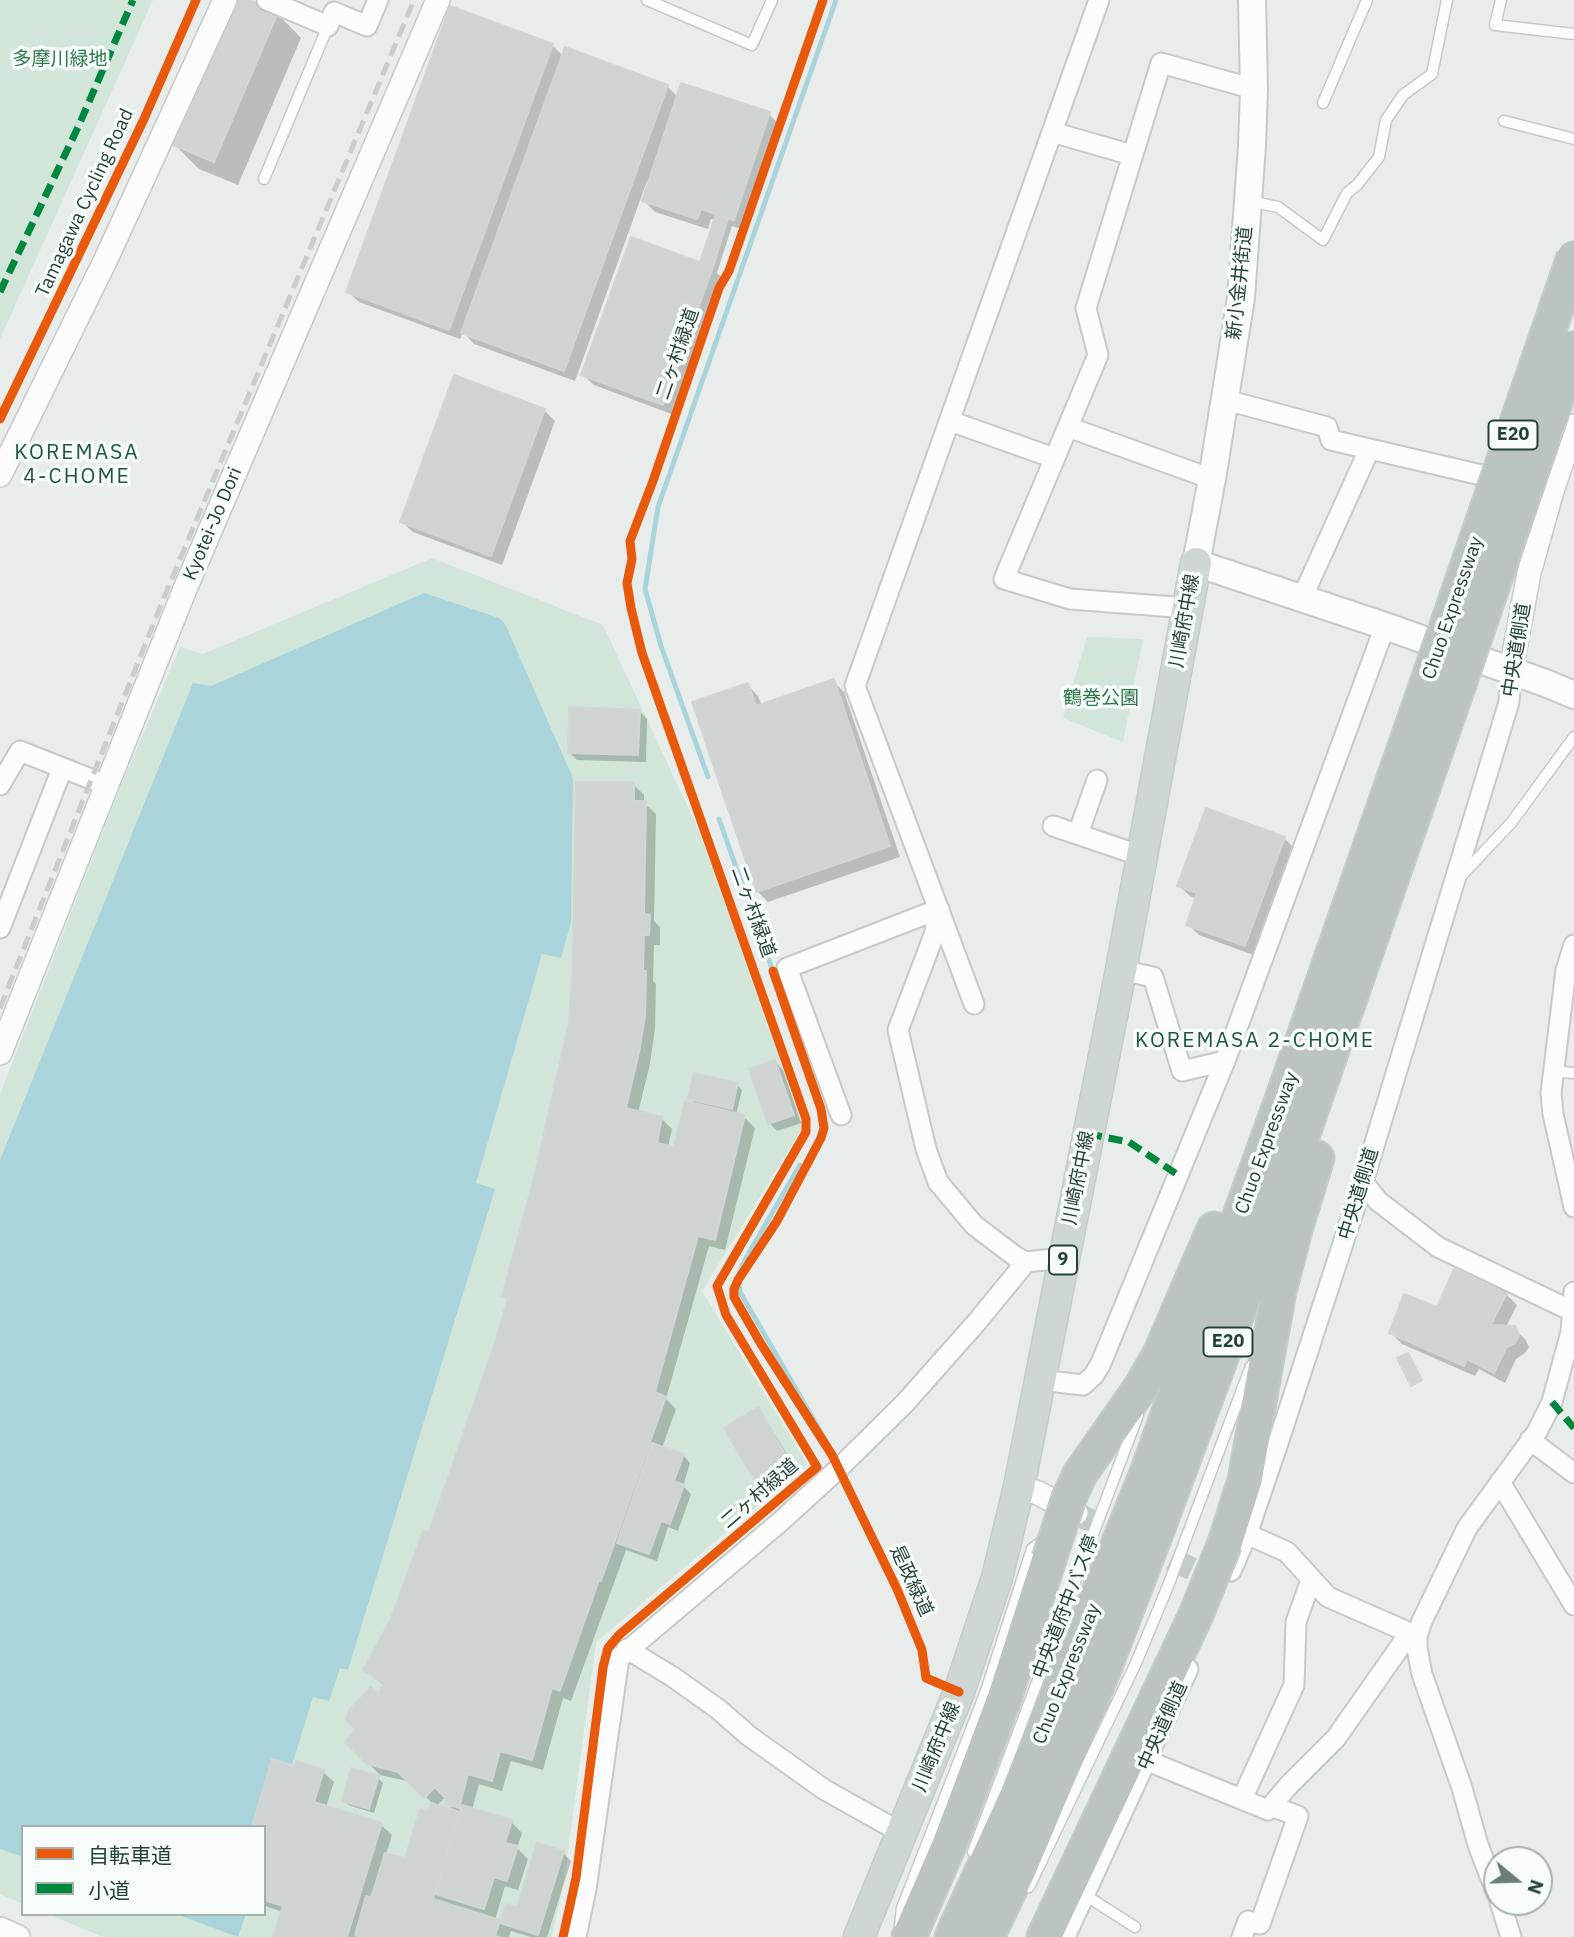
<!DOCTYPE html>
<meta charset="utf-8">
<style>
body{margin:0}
#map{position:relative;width:1574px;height:1937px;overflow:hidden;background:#e8edeb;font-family:"IBM Plex Sans","Noto Sans JP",sans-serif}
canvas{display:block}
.legend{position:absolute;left:21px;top:1825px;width:245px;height:91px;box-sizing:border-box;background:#f7fbf9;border:2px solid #a3b1ad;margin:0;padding:9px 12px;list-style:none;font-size:21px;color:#24423a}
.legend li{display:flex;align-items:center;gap:14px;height:35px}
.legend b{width:35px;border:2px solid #a3b1ad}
.north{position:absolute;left:1483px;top:1846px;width:70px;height:70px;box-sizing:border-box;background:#f7fbf9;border:2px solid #a3b1ad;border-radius:50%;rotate:109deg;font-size:19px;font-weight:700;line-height:28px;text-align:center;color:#24423a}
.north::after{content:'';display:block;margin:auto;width:24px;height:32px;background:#697e78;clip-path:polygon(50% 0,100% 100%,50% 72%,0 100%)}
</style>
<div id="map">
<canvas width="1574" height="1937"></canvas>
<ul class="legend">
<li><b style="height:9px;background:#e8590c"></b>自転車道</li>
<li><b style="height:9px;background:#00873e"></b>小道</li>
</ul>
<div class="north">N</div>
</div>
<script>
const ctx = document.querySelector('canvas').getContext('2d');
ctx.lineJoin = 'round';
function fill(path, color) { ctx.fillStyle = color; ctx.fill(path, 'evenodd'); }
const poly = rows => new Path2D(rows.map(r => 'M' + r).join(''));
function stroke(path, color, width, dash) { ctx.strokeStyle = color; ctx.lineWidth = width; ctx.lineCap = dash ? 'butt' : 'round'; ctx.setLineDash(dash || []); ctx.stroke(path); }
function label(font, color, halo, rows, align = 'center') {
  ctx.font = font + ' "IBM Plex Sans","Noto Sans JP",sans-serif'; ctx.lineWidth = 7; ctx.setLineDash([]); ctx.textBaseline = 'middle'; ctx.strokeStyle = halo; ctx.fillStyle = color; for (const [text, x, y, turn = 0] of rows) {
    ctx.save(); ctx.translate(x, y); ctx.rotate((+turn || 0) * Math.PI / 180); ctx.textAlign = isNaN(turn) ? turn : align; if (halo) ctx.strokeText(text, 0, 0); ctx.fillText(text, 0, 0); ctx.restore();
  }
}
fill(poly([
 [0,0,153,0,0,339],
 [432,558,603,625,699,831,803,1127,702,1291,807,1464,596,1642,564,1881,552,1937,103,1937,48,1914,264,1914,264,1827,23,1827,23,1904,0,1894,0,1094,119,790,180,647,203,654],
 [1087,637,1143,639,1123,742,1063,718]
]), '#d1e6d8');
fill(poly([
 [424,593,499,618,505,624,573,778,571,923,561,958,542,954,476,1183,495,1189,348,1670,340,1668,329,1701,313,1697,264,1856,264,1827,23,1827,23,1857,0,1849,0,1160,193,683,211,686],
 [176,1914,246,1914,238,1937]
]), '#a9d4db');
fill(poly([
 [237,0,246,0,277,13,301,38,238,185,199,169,175,145],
 [552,45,563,56,667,86,678,97,769,114,779,125,745,230,732,226,717,273,723,279,674,415,594,385,583,375,701,264,716,220,711,219,708,229,655,212,644,201,650,182,647,181,575,381,474,344,463,332,460,339,359,302,348,292],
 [544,410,555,421,502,565,413,532,402,522],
 [833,681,844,692,900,857,768,902,757,891,748,685,758,696,762,706],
 [639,711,647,719,646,762,577,760,569,752],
 [633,784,644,795,644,803,656,814,654,921,660,927,660,945,654,945,653,981,656,984,655,1028,650,1064,638,1113,662,1119,672,1129,668,1147,675,1149,697,1106,690,1098,737,1085,742,1090,736,1115,744,1117,755,1128,725,1250,709,1246,666,1399,676,1409,662,1448,683,1455,690,1463,683,1486,691,1494,678,1531,668,1527,657,1561,626,1550,571,1701,563,1698,543,1770,511,1761,502,1791,479,1784,472,1810,511,1822,522,1833,517,1848,528,1859,518,1890,505,1886,495,1920,502,1924,508,1906,518,1909,563,1853,571,1861,547,1937,531,1937,511,1931,509,1937,275,1937,283,1912,268,1907,264,1904,264,1827,296,1768,323,1772,334,1782,326,1807,381,1825,392,1835,386,1855,406,1861,430,1814,433,1804,411,1782,380,1775,347,1742,385,1686,365,1670,392,1622,430,1535,497,1340,509,1300,504,1295,536,1178],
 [446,1797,447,1803,456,1813,436,1806],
 [1284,838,1295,849,1256,956,1199,935,1188,924,1197,899,1190,896,1179,886],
 [775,1062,783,1070,801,1123,777,1131,769,1123],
 [1506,1294,1517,1305,1506,1327,1514,1328,1525,1339,1529,1347,1525,1353,1516,1359,1505,1383,1479,1369,1475,1376,1402,1344,1391,1333,1438,1309],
 [758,1410,765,1418,795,1467,763,1486,755,1478],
 [378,1778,383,1783,374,1813,348,1805,344,1800]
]), '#0003');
stroke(poly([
 [708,777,661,646,645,589,658,507,836,0],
 [719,819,771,966],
 [775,979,799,1047],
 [800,1165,746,1258,739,1273,740,1292,830,1448]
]), '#a9d4db', 5);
const building = poly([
 [235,0,250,0,278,12,214,162,173,145,235,0],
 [450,6,553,44,449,330,346,292,450,6],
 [565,47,668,85,564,371,461,333,565,47],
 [681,83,770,112,734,220,701,209,697,219,642,201,681,83],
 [716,214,728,218,713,267,700,262,716,214],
 [631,237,713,267,663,405,581,375,631,237],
 [454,375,545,409,491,556,400,522,454,375],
 [834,679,890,846,756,892,692,702,748,683,756,706,834,679],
 [569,707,640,710,638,755,568,753,569,707],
 [576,782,634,782,634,801,646,801,644,914,650,915,649,935,644,935,643,971,646,971,645,1016,639,1052,626,1108,662,1117,657,1143,674,1147,685,1101,745,1115,715,1240,698,1236,655,1392,666,1397,601,1581,599,1580,560,1691,552,1688,532,1760,500,1751,492,1781,468,1774,459,1808,445,1804,446,1799,435,1787,424,1798,398,1772,367,1764,345,1742,355,1729,346,1720,349,1710,371,1687,378,1694,384,1683,363,1670,390,1621,423,1531,429,1532,496,1340,508,1297,502,1296,534,1178,569,1022,573,962,576,782],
 [1206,808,1285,837,1245,946,1186,925,1197,893,1177,886,1206,808],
 [775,1060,794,1115,768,1124,749,1069,775,1060],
 [694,1073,738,1083,732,1109,688,1099,694,1073],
 [1454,1269,1507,1293,1491,1325,1515,1326,1519,1335,1515,1343,1506,1348,1494,1373,1467,1359,1464,1366,1389,1333,1404,1294,1437,1307,1454,1269],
 [1408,1353,1422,1380,1411,1386,1397,1358,1408,1353],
 [758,1407,788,1459,754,1479,724,1428,758,1407],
 [652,1443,684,1454,674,1481,684,1485,670,1524,661,1521,649,1554,617,1543,652,1443],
 [272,1759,295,1766,296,1761,324,1770,314,1802,382,1823,347,1937,273,1937,283,1906,264,1900,264,1827,252,1827,272,1759],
 [351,1768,379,1776,369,1809,342,1801,351,1768],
 [431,1803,460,1812,433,1899,500,1920,495,1936,499,1937,361,1937,355,1935,366,1896,371,1898,385,1853,405,1858,420,1809,428,1812,431,1803],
 [462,1805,512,1820,505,1843,518,1846,507,1881,494,1877,484,1909,435,1894,462,1805],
 [537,1843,564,1851,538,1935,500,1923,506,1904,517,1907,537,1843]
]);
fill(building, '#cfd4d2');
stroke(building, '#d1d6d4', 2);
stroke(poly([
 [1079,1515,1192,1569]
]), '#c1cbc8', 23, [23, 11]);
const service = poly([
 [647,0,752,45,772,0],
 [1501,0,1495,25,1574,34],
 [1323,103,1367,0],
 [1504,121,1574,139],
 [264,179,328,26],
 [1249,201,1278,207,1323,240,1347,193,1357,185,1379,157,1386,120,1403,95,1432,74,1447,0],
 [1462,875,1511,823,1574,737],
 [1552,1071,1574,1073],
 [973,1852,1138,1415],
 [1029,1887,1136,1663,1168,1586,1251,1366],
 [1085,1895,1135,1927],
 [900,1925,902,1908,986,1691,1032,1549,1045,1539]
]);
const minor = poly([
 [267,0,328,26,334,12,367,26,378,0],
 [1052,132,1132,155],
 [1226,400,1327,427,1331,440,1507,481],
 [950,421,1054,458],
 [1068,427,1212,479],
 [1302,598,1369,450],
 [1188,608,1070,599,1004,579,1098,355,1086,308,1161,63,1254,89],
 [0,785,20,751,106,785],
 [1053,826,1142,856],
 [1078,834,1097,780],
 [939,910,934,935,898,1030,926,1149,938,1182,974,1225,1016,1257,1026,1262,1064,1258],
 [0,928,62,769],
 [1574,945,1566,970,1551,1093,1553,1114,1574,1207],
 [1121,970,1153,977,1182,1071,1225,1061],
 [974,1004,855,686,1099,0],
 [841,1115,787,968,939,909],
 [1363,1182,1378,1201,1438,1247,1574,1312],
 [1040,1380,1083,1385,1094,1375,1101,1363,1225,1061,1385,626],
 [1530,1440,1574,1473],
 [1500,1482,1574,1605],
 [1247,1534,1287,1552,1328,1597,1417,1636],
 [1231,1571,1247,1534,1280,1437,1363,1182,1509,702,1511,670],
 [627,1649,673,1677,718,1709,749,1736,825,1790,902,1833],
 [1148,1761,1268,1810,1288,1786,1336,1738,1409,1634],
 [1242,1799,1294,1685,1296,1622,1311,1580],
 [1497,1894,1478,1845,1462,1788,1422,1674,1417,1648,1417,1636,1422,1621,1467,1528,1537,1432,1552,1402,1571,1332,1574,1292],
 [1500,1902,1511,1937],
 [576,1937,586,1889,619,1658,780,1522,837,1470,905,1403,976,1323,1026,1262],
 [1065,1937,1188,1669],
 [1242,1937,1248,1921,1260,1924,1298,1816,1271,1806]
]);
const tertiary = poly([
 [0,475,106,259,225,0],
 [1511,670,1529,573,1552,491,1574,426],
 [0,1053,185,589,438,0],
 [1019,1487,1038,1493,1076,1513],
 [0,1929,18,1937]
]);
const secondary = poly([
 [1252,0,1254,89,1252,146,1241,298,1212,479,1196,563,1385,626,1548,684,1574,695]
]);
const primary = poly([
 [859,1937,959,1692,997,1578,1019,1487,1121,970,1196,563]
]);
const motorway = poly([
 [1080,1474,1141,1387,1160,1354,1214,1229],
 [1225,1543,1245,1480,1279,1291,1296,1226,1317,1158],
 [909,1937,949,1845,1005,1696,1049,1559],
 [952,1937,1017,1795,1147,1473,1284,1094,1431,672],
 [987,1937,1018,1872,1102,1674,1161,1520,1292,1165,1460,681],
 [1044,1937,1195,1617]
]);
stroke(service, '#c5cac8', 13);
stroke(minor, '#c5cac8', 23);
stroke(tertiary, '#c5cac8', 26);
stroke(secondary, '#c3cbc8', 30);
stroke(primary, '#c3ccc9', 33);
stroke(motorway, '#c3ccc9', 37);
stroke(service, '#fcfcfc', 10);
stroke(minor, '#fcfcfc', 19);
stroke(tertiary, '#fcfcfc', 23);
stroke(secondary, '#fcfcfc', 26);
stroke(primary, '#cfd7d5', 30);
stroke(motorway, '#bcc4c2', 33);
stroke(poly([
 [0,1008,163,600,414,0]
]), '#c9cdcc', 5, [14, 7]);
const motorwayBridge = poly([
 [1431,672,1574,257],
 [1460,681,1574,347],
 [1049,1559,1069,1498,1080,1474],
 [1195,1617,1225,1543]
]);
stroke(motorwayBridge, '#c3ccc9', 37, []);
stroke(motorwayBridge, '#bcc4c2', 33);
stroke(poly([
 [0,292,79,125,133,0],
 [1088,1134,1129,1142,1178,1175],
 [1552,1402,1574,1428]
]), '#00873e', 7, [14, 7]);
stroke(poly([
 [0,419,144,119,196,0],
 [773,971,821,1109,824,1128,821,1138,777,1221,738,1280,734,1289,734,1297,761,1344,832,1455,897,1589,922,1650,926,1678,959,1692],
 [563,1937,576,1878,603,1667,608,1648,619,1635,817,1467,726,1315,717,1286,806,1132,806,1119,642,653,631,608,627,583,632,559,630,541,653,481,719,288,729,271,823,0]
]), '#e8590c', 9);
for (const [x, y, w] of [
 [1513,435,49],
 [1063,1260,28],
 [1228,1342,49]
]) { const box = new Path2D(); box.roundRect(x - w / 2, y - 14.5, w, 29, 5); ctx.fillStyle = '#f7fbf9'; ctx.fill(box); stroke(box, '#24423a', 2); }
label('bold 18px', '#24423a', null, [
 ["E20",1513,435],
 ["9",1063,1260],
 ["E20",1228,1342]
]);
label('19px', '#2d7a4b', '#f7fbf9', [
 ["多摩川緑地",60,60],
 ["鶴巻公園",1101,699]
]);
label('19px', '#24423a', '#f7fbf9', [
 ["Tamagawa Cycling Road",85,203,-65],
 ["新小金井街道",1240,283,-84],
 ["二ヶ村緑道",678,354,-71],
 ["Kyotei-Jo Dori",213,524,-67],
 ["Chuo Expressway",1453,608,-71],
 ["川崎府中線",1185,621,-80],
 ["中央道側道",1517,650,-81],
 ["二ヶ村緑道",753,912,70],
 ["Chuo Expressway",1267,1143,-70],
 ["川崎府中線",1079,1178,-79],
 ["中央道側道",1359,1194,-73],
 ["二ヶ村緑道",760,1494,-41],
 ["是政緑道",911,1581,65],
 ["中央道府中バス停",1066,1607,-69],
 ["Chuo Expressway",1067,1674,-68],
 ["中央道側道",1163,1726,-66],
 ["川崎府中線",937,1747,-68]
]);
ctx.letterSpacing = '2px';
label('21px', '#1f5548', '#f7fbf9', [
 ["KOREMASA",77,453],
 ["4-CHOME",77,477],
 ["KOREMASA 2-CHOME",1255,1041]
]);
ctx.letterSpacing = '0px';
</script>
